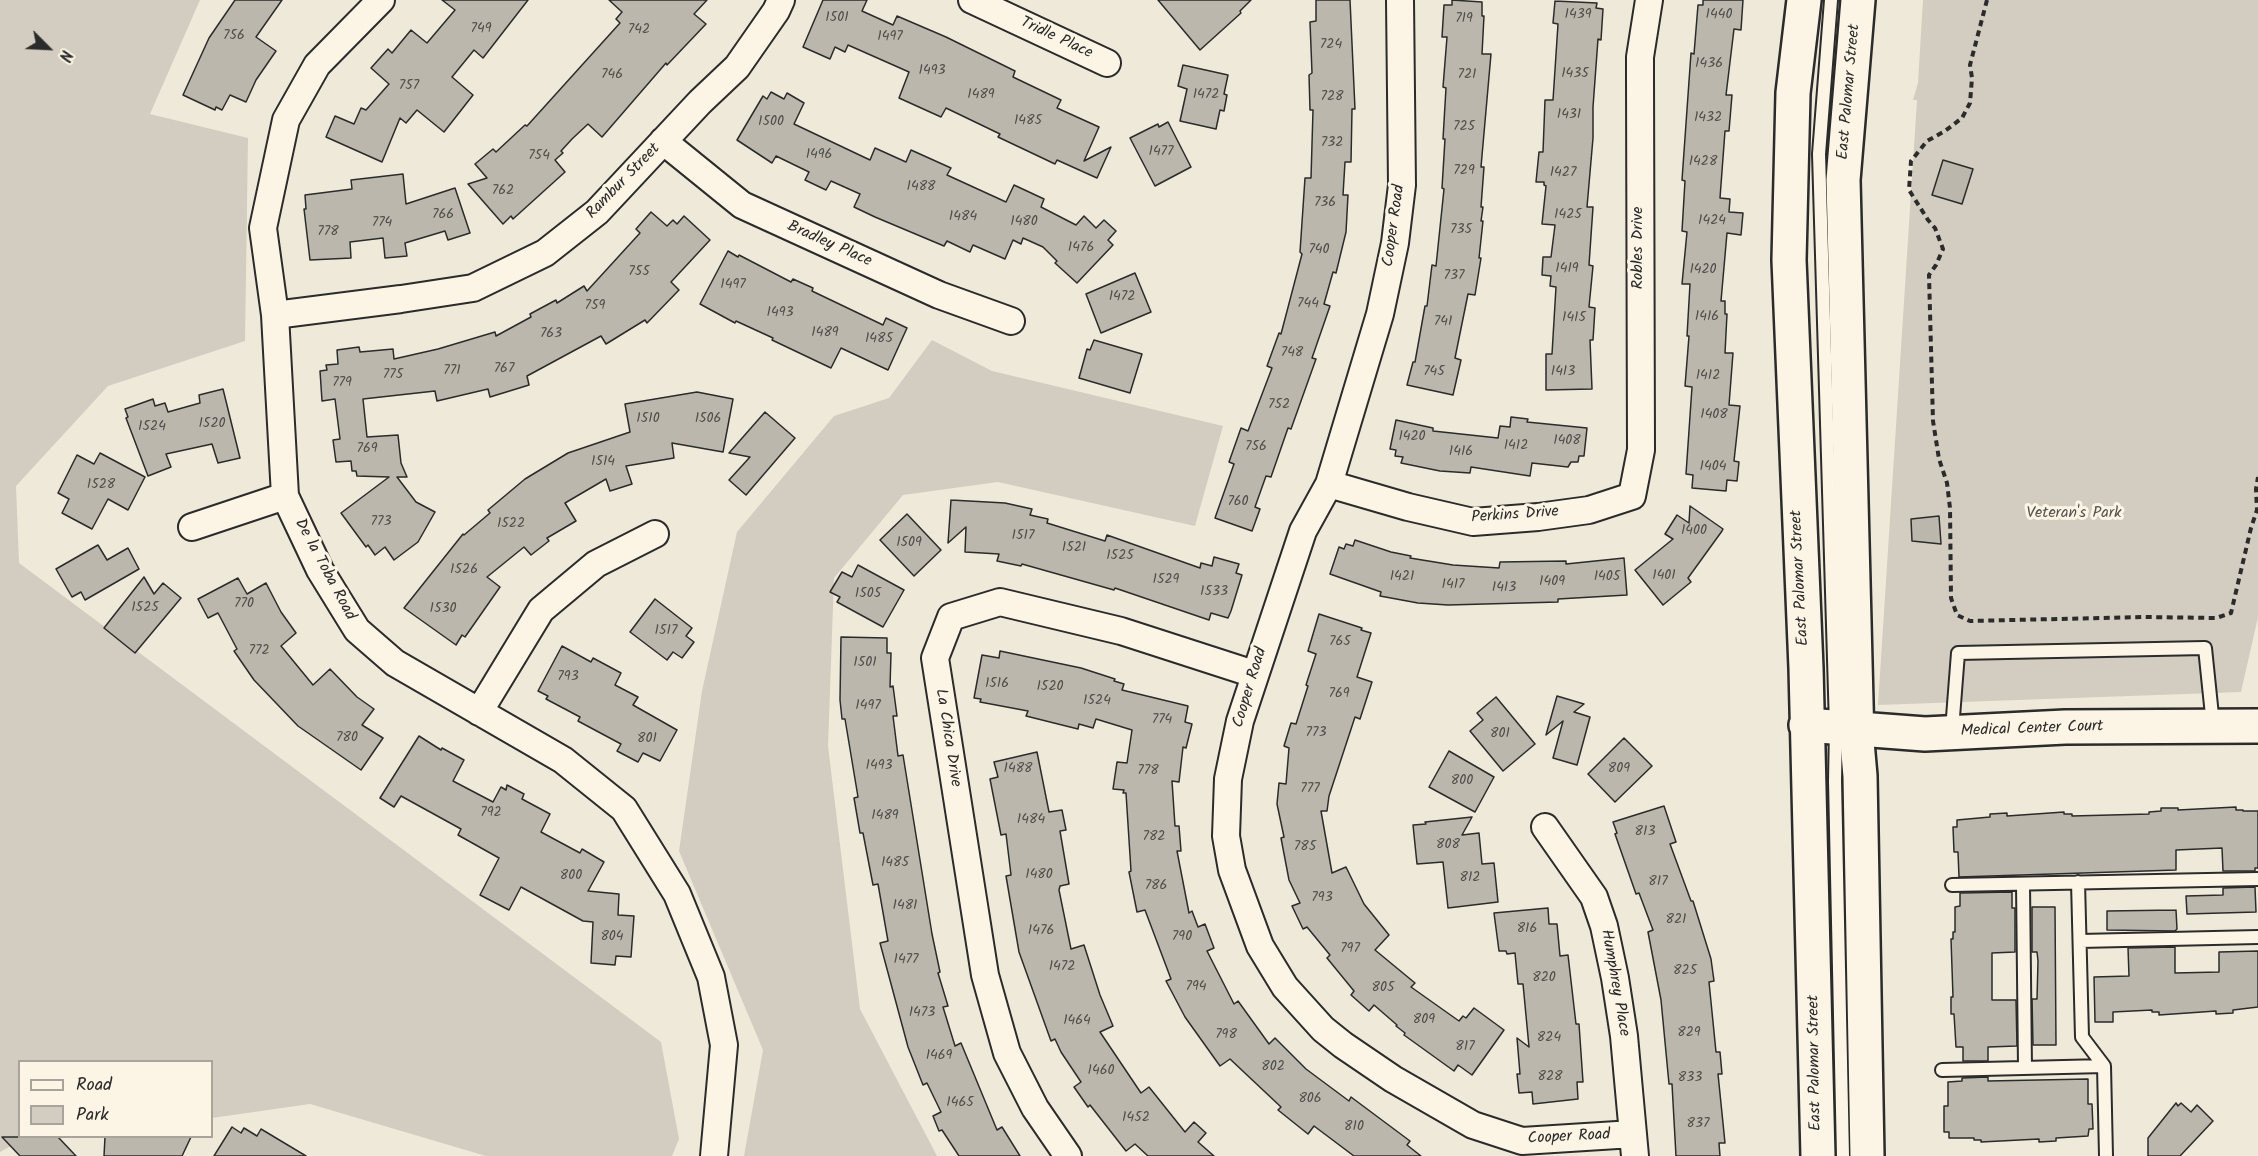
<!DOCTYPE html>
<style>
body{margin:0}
#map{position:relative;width:2258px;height:1156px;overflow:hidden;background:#efe9da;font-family:Kalam,sans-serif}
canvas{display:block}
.legend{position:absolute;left:18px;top:1060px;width:195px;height:78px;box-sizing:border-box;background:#fcf5e5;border:2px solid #a8a49b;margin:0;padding:8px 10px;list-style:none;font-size:18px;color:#2b2b2b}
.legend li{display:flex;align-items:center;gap:12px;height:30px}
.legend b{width:30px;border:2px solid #a8a49b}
.north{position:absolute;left:18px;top:18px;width:60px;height:60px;-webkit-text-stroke:4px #fcf5e5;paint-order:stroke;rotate:114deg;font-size:16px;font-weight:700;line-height:24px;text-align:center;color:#2b2b2b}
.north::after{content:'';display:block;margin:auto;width:21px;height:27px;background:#2b2b2b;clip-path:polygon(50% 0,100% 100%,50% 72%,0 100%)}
</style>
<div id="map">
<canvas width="2258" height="1156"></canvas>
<ul class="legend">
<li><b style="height:8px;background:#fcf5e5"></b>Road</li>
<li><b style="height:16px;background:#d2cdc0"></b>Park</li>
</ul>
<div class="north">N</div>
</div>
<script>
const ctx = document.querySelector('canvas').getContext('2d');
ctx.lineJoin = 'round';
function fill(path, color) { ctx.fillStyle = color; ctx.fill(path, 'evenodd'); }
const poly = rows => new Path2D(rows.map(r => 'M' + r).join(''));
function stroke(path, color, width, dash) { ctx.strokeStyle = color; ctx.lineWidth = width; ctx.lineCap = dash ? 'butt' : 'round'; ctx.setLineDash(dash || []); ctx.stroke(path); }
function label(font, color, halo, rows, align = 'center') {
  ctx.font = font + ' Kalam,sans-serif'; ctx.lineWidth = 6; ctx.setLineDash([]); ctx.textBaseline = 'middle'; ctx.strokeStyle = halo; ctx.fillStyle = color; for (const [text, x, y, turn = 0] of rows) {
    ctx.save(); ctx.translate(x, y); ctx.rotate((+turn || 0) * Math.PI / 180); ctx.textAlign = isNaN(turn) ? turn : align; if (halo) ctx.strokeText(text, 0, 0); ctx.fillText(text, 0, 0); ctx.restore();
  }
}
fill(poly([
 [0,0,200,0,150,114,248,138,245,341,108,386,16,486,19,563,661,1042,679,1139,672,1156,486,1156,310,1104,212,1118,212,1062,164,1061,20,1062,20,1136,28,1137,0,1152],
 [1923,0,2258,0,2258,617,2241,692,1878,705,1917,100,1913,100,1918,83],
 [932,340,992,371,1223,426,1195,526,998,482,903,495,834,578,828,746,860,1009,937,1156,744,1156,763,1050,679,851,702,691,737,532,834,416,889,398]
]), '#d2cdc0');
const building = poly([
 [235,0,282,0,256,37,276,51,256,80,246,102,230,95,222,110,216,107,215,110,183,95,209,38,235,0],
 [442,0,528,0,483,58,474,50,452,77,473,95,444,132,417,110,406,123,400,118,382,162,326,137,335,116,354,124,361,108,366,110,389,84,371,68,388,49,392,53,411,30,427,43,455,10,442,0],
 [609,0,707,0,694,14,706,24,667,65,666,63,602,137,588,124,572,139,561,151,563,153,555,160,565,172,513,219,511,216,503,224,468,184,487,178,475,164,493,149,496,152,525,125,527,126,620,23,616,19,622,12,609,0],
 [823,0,867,0,862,11,893,25,897,16,946,37,1015,71,1013,77,1061,100,1057,108,1099,127,1084,161,1111,147,1097,178,1057,160,1055,164,998,137,1000,134,946,108,941,117,899,98,909,72,848,45,845,52,835,47,830,59,803,47,823,0],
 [1158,0,1251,0,1240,11,1241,13,1200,50,1158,0],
 [1316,0,1350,0,1355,109,1352,109,1351,162,1345,162,1343,195,1348,195,1346,232,1336,273,1333,272,1324,304,1330,306,1312,358,1316,359,1291,429,1288,428,1271,477,1266,476,1255,507,1260,509,1252,531,1215,518,1234,464,1229,462,1241,428,1248,431,1272,368,1267,366,1279,333,1281,334,1302,254,1300,252,1305,178,1311,178,1313,110,1310,110,1309,75,1312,73,1310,22,1316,21,1316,0],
 [1452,0,1482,2,1482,16,1484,16,1482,54,1491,54,1481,167,1484,167,1481,207,1483,207,1481,221,1483,221,1479,258,1481,258,1475,295,1468,294,1455,358,1461,360,1453,395,1407,385,1413,362,1415,362,1425,306,1427,306,1432,265,1436,266,1444,189,1442,188,1445,139,1443,139,1446,88,1443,87,1447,37,1442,37,1444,5,1452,5,1452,0],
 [1703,0,1743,0,1741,30,1734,29,1726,95,1732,95,1729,131,1725,131,1720,198,1730,199,1729,212,1743,213,1741,235,1727,233,1721,301,1725,301,1725,314,1727,314,1725,353,1733,353,1729,405,1740,406,1734,461,1739,462,1737,481,1727,480,1726,491,1692,488,1693,475,1686,474,1692,387,1685,386,1689,336,1687,336,1690,284,1682,284,1687,232,1682,231,1685,181,1682,180,1691,53,1694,54,1698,5,1703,5,1703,0],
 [1555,1,1597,3,1596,8,1603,9,1601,40,1598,39,1593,107,1593,138,1587,207,1593,207,1589,265,1593,266,1589,307,1595,308,1593,340,1590,340,1592,389,1546,390,1546,354,1552,354,1556,287,1550,286,1551,276,1542,275,1543,257,1551,257,1555,225,1542,224,1546,186,1544,185,1544,182,1536,182,1539,152,1543,152,1545,100,1553,100,1558,24,1553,23,1555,1],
 [1183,65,1228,75,1224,94,1227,95,1224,111,1220,110,1216,129,1180,121,1187,89,1178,86,1183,65],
 [771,92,784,99,787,93,804,103,794,124,870,160,875,148,906,162,911,150,951,168,947,175,1006,202,1014,185,1044,199,1041,207,1076,225,1084,216,1096,228,1104,220,1116,231,1108,240,1113,245,1077,283,1055,263,1057,261,1043,247,1023,238,1021,244,1013,240,1005,259,973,245,970,252,947,241,944,246,875,217,854,207,860,194,831,181,826,190,805,180,809,172,776,156,772,163,737,140,763,96,767,99,771,92],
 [1168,122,1191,167,1155,186,1130,138,1158,124,1159,127,1168,122],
 [1943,160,1973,169,1962,204,1932,195,1943,160],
 [403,174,406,204,455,188,470,233,448,240,445,231,405,243,407,256,385,258,383,238,350,242,351,258,310,260,304,209,306,209,305,195,352,189,351,180,403,174],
 [651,212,667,226,673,220,677,224,684,216,710,240,671,282,679,290,647,323,645,320,606,344,601,336,527,376,529,385,490,397,488,389,437,401,435,391,363,399,367,437,398,435,401,463,407,477,397,477,416,502,435,512,418,542,394,560,385,547,375,555,368,545,366,547,341,513,389,477,357,476,356,471,352,471,351,461,336,462,333,440,340,439,335,399,322,401,320,371,327,370,326,365,338,364,337,350,359,347,360,352,393,349,394,359,438,349,495,332,496,336,531,317,530,314,556,300,557,303,584,286,587,291,640,233,636,229,651,212],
 [728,251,738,257,739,255,791,282,793,279,813,288,812,291,883,325,886,318,907,328,888,370,841,348,831,368,772,340,773,338,736,321,735,323,700,304,728,251],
 [1135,273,1151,312,1101,333,1086,294,1135,273],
 [1094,340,1142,354,1130,393,1079,378,1087,349,1090,350,1094,340],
 [223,389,240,458,218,463,212,444,166,454,171,467,148,476,126,418,128,417,125,409,153,399,155,406,165,403,168,412,200,403,199,395,223,389],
 [697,392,733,399,723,452,672,443,674,458,626,466,632,484,610,491,606,479,565,503,576,521,547,538,549,541,531,555,524,547,487,577,500,587,465,637,462,635,456,645,404,608,463,534,464,535,490,513,488,510,525,479,568,453,630,432,625,404,697,392],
 [765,412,795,438,746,495,729,480,750,457,729,453,765,412],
 [1511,417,1528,419,1527,422,1587,428,1584,456,1579,456,1578,462,1571,462,1568,467,1532,463,1530,476,1471,467,1470,473,1440,471,1401,463,1403,457,1395,456,1396,450,1390,449,1396,420,1433,428,1433,431,1498,438,1500,426,1510,427,1511,417],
 [100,453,145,477,128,510,108,499,92,529,62,513,69,499,58,493,77,455,94,464,100,453],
 [951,500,1005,503,1032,509,1030,515,1048,519,1047,523,1105,541,1107,535,1200,568,1201,563,1212,566,1214,557,1239,564,1236,573,1242,575,1231,611,1228,618,1211,613,1209,620,1115,588,1114,590,1022,564,1021,566,997,561,999,554,965,552,966,527,948,543,951,500],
 [1690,506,1723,529,1722,531,1688,578,1691,582,1663,605,1635,570,1673,539,1665,534,1677,515,1689,523,1690,506],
 [907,514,941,550,914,576,880,540,907,514],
 [1939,516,1941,544,1912,541,1911,519,1939,516],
 [1355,540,1391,552,1411,556,1410,558,1453,565,1499,568,1500,562,1566,561,1566,564,1624,558,1627,595,1558,599,1558,602,1448,605,1418,603,1380,596,1381,592,1330,574,1339,547,1344,549,1346,544,1353,546,1355,540],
 [98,545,107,560,128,548,139,569,85,600,81,592,72,597,56,569,98,545],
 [858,565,904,590,883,627,837,602,840,597,830,592,842,572,852,577,858,565],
 [144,577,154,594,163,583,181,598,135,653,104,628,144,577],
 [238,578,247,594,266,583,281,612,296,633,281,646,313,685,330,669,357,697,374,709,362,725,383,738,361,770,298,726,254,680,234,651,237,649,218,613,208,618,198,599,238,578],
 [655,599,692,628,686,636,694,642,682,658,673,652,667,660,630,632,655,599],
 [1319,614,1362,628,1361,630,1371,633,1357,677,1372,682,1360,719,1355,717,1329,796,1327,811,1321,811,1332,873,1346,867,1364,904,1389,935,1375,950,1415,983,1411,987,1459,1021,1463,1016,1466,1018,1474,1008,1504,1030,1472,1075,1458,1065,1454,1071,1404,1035,1405,1033,1396,1026,1397,1025,1374,1005,1369,1011,1351,995,1354,991,1327,958,1330,955,1307,927,1303,929,1292,906,1300,903,1289,880,1281,838,1284,837,1277,804,1279,783,1286,784,1289,748,1284,746,1291,723,1296,724,1308,686,1306,685,1316,654,1308,651,1319,614],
 [841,637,887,638,887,653,891,653,890,687,893,686,897,716,893,716,898,756,903,755,932,934,940,972,938,973,948,1006,943,1007,955,1046,961,1043,997,1130,1002,1127,1020,1156,959,1156,942,1130,939,1131,933,1116,941,1112,927,1083,923,1085,908,1047,880,943,888,941,878,884,873,885,863,833,860,833,854,798,858,797,845,719,842,719,840,700,841,637],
 [562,646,591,662,593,658,621,673,615,685,638,697,633,705,677,730,660,761,643,753,638,762,617,751,621,744,578,721,580,717,546,699,548,696,538,691,562,646],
 [1000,651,1081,668,1115,679,1114,681,1124,684,1122,690,1188,706,1185,722,1192,724,1186,748,1183,747,1179,782,1172,781,1175,826,1179,826,1181,851,1177,851,1189,913,1192,911,1198,927,1205,924,1214,948,1207,951,1234,1004,1238,1001,1269,1044,1275,1038,1306,1069,1349,1101,1351,1097,1410,1141,1407,1145,1421,1156,1354,1156,1314,1126,1308,1134,1278,1110,1281,1107,1230,1059,1220,1066,1185,1017,1166,981,1171,979,1145,910,1137,912,1129,872,1131,871,1126,793,1123,793,1124,790,1113,789,1117,762,1127,763,1132,730,1096,719,1093,728,1079,724,1078,729,1026,716,1028,711,980,702,981,699,974,698,982,655,999,658,1000,651],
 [1557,696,1584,704,1574,712,1590,717,1577,765,1553,758,1563,721,1546,735,1557,696],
 [1496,697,1535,744,1503,771,1470,731,1483,720,1477,713,1496,697],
 [419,736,441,750,442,748,464,760,453,781,493,802,501,787,506,790,507,785,524,794,522,799,550,814,541,832,580,853,582,849,604,862,588,891,619,894,618,915,634,916,631,957,616,956,615,965,591,963,593,922,583,921,521,887,509,910,480,895,499,858,458,835,461,829,401,796,394,807,380,798,419,736],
 [1624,738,1652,766,1615,802,1588,774,1624,738],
 [1449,751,1494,777,1475,812,1429,787,1449,751],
 [1037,752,1049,812,1062,810,1066,830,1060,831,1069,884,1060,886,1059,890,1071,949,1084,945,1100,995,1113,1026,1100,1032,1141,1093,1149,1087,1185,1132,1194,1122,1206,1133,1198,1142,1214,1156,1148,1156,1135,1144,1126,1151,1090,1105,1088,1107,1074,1087,1081,1082,1061,1052,1055,1039,1051,1041,1019,952,1006,876,1011,875,1006,834,1001,835,990,779,998,777,994,762,1037,752],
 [1664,806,1676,842,1670,844,1691,901,1693,901,1711,959,1714,981,1709,982,1716,1052,1720,1052,1722,1074,1718,1074,1725,1143,1719,1143,1720,1156,1676,1156,1672,1084,1669,1084,1661,1000,1648,932,1653,930,1639,893,1636,894,1615,834,1617,833,1613,822,1664,806],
 [2236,807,2236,810,2243,810,2243,811,2258,811,2258,868,2255,868,2255,871,2223,871,2222,848,2176,850,2176,870,1959,877,1958,852,1954,852,1953,827,1957,827,1957,820,1990,817,1990,814,2007,813,2007,816,2064,812,2064,814,2072,814,2072,816,2149,814,2149,812,2161,811,2161,808,2178,808,2178,810,2236,807],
 [1472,817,1462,835,1479,833,1482,864,1494,863,1498,902,1448,908,1443,862,1417,864,1413,825,1426,824,1425,822,1472,817],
 [2255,887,2256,912,2187,914,2186,896,2223,895,2223,888,2255,887],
 [2012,892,2012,908,2015,908,2015,952,1992,953,1992,1000,2016,1000,2017,1046,1988,1047,1988,1061,1963,1061,1963,1047,1956,1047,1954,1014,1951,1014,1951,997,1953,997,1951,939,1953,939,1953,932,1955,932,1955,907,1960,906,1960,893,2012,892],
 [2032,907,2055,907,2056,1045,2033,1045,2032,999,2037,999,2038,961,2037,952,2032,952,2032,907],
 [1548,908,1549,924,1557,924,1560,956,1568,955,1576,1024,1579,1024,1583,1082,1577,1082,1578,1099,1533,1104,1532,1092,1519,1093,1517,1074,1520,1074,1517,1038,1529,1047,1523,984,1518,984,1515,953,1507,954,1506,951,1499,951,1494,913,1548,908],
 [2176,910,2177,929,2175,931,2107,930,2107,911,2176,910],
 [2175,947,2175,973,2219,972,2219,952,2258,951,2258,1007,2233,1010,2233,1013,2216,1014,2216,1011,2159,1015,2159,1012,2152,1012,2152,1010,2113,1012,2113,1022,2095,1022,2094,977,2129,976,2128,948,2175,947],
 [1988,1077,1988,1081,2088,1079,2088,1104,2092,1104,2093,1129,2089,1129,2088,1136,2056,1138,2056,1141,2039,1142,2039,1139,1981,1142,1981,1140,1974,1140,1974,1138,1949,1138,1949,1132,1944,1132,1944,1106,1948,1106,1948,1082,1962,1081,1962,1078,1988,1077],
 [2176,1103,2178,1106,2181,1103,2191,1112,2197,1105,2213,1121,2180,1156,2148,1156,2148,1138,2176,1103],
 [232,1127,241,1133,244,1128,257,1136,261,1129,306,1156,214,1156,232,1127],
 [2,1137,58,1137,76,1156,20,1156,2,1137],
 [105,1137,191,1137,182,1156,104,1156,105,1137]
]);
fill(building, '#bcb7ac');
stroke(building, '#2b2b2b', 1.5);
const lane = poly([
 [1831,0,1819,154,1836,726,1835,781,1843,1156],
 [1952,730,1958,653,2205,648,2213,725],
 [2078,882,2082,1037,2104,1066,2106,1156],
 [2023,884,2025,1068],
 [1952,885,2258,879],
 [2080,941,2258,937],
 [1942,1070,2104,1066]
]);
const street = poly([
 [381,0,317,65,286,120,263,228,275,315,285,496,320,570,357,630,395,663,563,760,624,809,677,894,711,977,724,1045,714,1156],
 [972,0,1107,63],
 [1400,0,1402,185,1395,243,1380,314,1329,484,1303,531,1240,721,1228,779,1226,836,1232,870,1260,946,1285,987,1323,1029,1343,1045,1393,1079,1473,1125,1522,1141,1633,1134],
 [663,141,742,205,939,295,1011,321],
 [275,315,401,299,473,288,545,253,597,212,700,102,737,67,776,11,781,0],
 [1329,484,1408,507,1473,522,1538,517,1589,510,1632,496,1641,450,1640,77,1640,57,1649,0],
 [192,527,285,496],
 [479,712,541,610,596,564,655,534],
 [1545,827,1594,897,1604,926,1615,978,1624,1036,1635,1156],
 [1068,1156,1035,1108,1007,1053,985,975,935,658,951,617,1000,602,1121,631,1254,674]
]);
const secondary = poly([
 [1804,0,1793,93,1789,260,1806,668,1818,1156],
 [1858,0,1843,180,1857,742,1860,776,1867,1156],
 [1806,725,1925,734,2065,727,2258,726]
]);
stroke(lane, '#2b2b2b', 16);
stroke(street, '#2b2b2b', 30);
stroke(secondary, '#2b2b2b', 38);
stroke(poly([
 [1987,0,1970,65,1972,78,1970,103,1962,118,1945,131,1927,141,1911,161,1909,190,1928,220,1935,228,1943,249,1936,265,1929,275,1933,421,1939,459,1947,483,1950,508,1951,598,1957,615,1970,621,2144,617,2216,618,2231,613,2251,528,2257,510,2256,489,2258,477]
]), '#2b2b2b', 4, [6, 4.5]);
stroke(lane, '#fcf5e5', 12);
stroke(street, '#fcf5e5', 26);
stroke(secondary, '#fcf5e5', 33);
label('14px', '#4f4e4b', null, [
 ["1439",1578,16],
 ["1440",1719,16],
 ["1501",837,19],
 ["719",1464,20],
 ["749",481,30],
 ["742",639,31],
 ["756",234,37],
 ["1497",890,38],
 ["724",1331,46],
 ["1436",1709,65],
 ["1493",932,72],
 ["1435",1575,75],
 ["746",612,76],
 ["721",1467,76],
 ["757",409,87],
 ["1489",981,96],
 ["1472",1206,96],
 ["728",1332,98],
 ["1431",1569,116],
 ["1432",1708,119],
 ["1485",1028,122],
 ["1500",771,123],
 ["725",1464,128],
 ["732",1332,144],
 ["1477",1161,153],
 ["1496",819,156],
 ["754",539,157],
 ["1428",1703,163],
 ["729",1464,172],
 ["1427",1563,174],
 ["1488",921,188],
 ["762",503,192],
 ["736",1325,204],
 ["766",443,216],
 ["1425",1568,216],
 ["1484",963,218],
 ["1424",1712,222],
 ["1480",1024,223],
 ["774",382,224],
 ["735",1461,231],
 ["778",328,233],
 ["1476",1081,249],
 ["740",1319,251],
 ["1419",1567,270],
 ["1420",1703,271],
 ["755",639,273],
 ["737",1454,277],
 ["1497",733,286],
 ["1472",1122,298],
 ["744",1308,305],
 ["759",595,307],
 ["1493",780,314],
 ["1416",1707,318],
 ["1415",1574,319],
 ["741",1443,323],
 ["1489",825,334],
 ["763",551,335],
 ["1485",879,340],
 ["748",1292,354],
 ["767",504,370],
 ["771",452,372],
 ["745",1434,373],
 ["1413",1563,373],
 ["775",393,376],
 ["1412",1708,377],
 ["779",342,384],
 ["752",1279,406],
 ["1408",1714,416],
 ["1510",648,420],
 ["1506",708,420],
 ["1520",212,425],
 ["1524",152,428],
 ["1420",1412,438],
 ["1408",1567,442],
 ["1412",1516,447],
 ["756",1256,448],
 ["769",367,450],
 ["1416",1461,453],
 ["1514",603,463],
 ["1404",1713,468],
 ["1528",101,486],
 ["760",1238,503],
 ["773",381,523],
 ["1522",511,525],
 ["1400",1694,532],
 ["1517",1023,537],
 ["1509",909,544],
 ["1521",1074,549],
 ["1525",1120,557],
 ["1526",464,571],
 ["1401",1664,577],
 ["1421",1402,578],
 ["1405",1607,578],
 ["1529",1166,581],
 ["1409",1552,583],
 ["1417",1453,586],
 ["1413",1504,589],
 ["1533",1214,593],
 ["1505",868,595],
 ["770",244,605],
 ["1525",145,609],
 ["1530",443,610],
 ["1517",666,632],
 ["765",1340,643],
 ["772",259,652],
 ["1501",865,664],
 ["793",568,678],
 ["1516",997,685],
 ["1520",1050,688],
 ["769",1339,695],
 ["1524",1097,702],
 ["1497",868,707],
 ["774",1162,721],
 ["773",1316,734],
 ["801",1500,735],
 ["780",347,739],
 ["801",647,740],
 ["1493",879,767],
 ["1488",1018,770],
 ["809",1619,770],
 ["778",1148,772],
 ["800",1462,782],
 ["777",1310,790],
 ["792",491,814],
 ["1489",885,817],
 ["1484",1031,821],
 ["813",1645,833],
 ["782",1154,838],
 ["808",1448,846],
 ["785",1305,848],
 ["1485",895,864],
 ["1480",1039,876],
 ["800",571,877],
 ["812",1470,879],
 ["817",1658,883],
 ["786",1156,887],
 ["793",1322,899],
 ["1481",905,907],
 ["821",1676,921],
 ["816",1527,930],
 ["1476",1041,932],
 ["804",612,938],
 ["790",1182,938],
 ["797",1350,950],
 ["1477",906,961],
 ["1472",1062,968],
 ["825",1685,972],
 ["820",1544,979],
 ["794",1196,988],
 ["805",1383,989],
 ["1473",922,1014],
 ["809",1424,1021],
 ["1464",1077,1022],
 ["829",1689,1034],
 ["798",1226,1036],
 ["824",1549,1039],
 ["817",1465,1048],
 ["1469",939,1057],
 ["802",1273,1068],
 ["1460",1101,1072],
 ["828",1550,1078],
 ["833",1690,1079],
 ["806",1310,1100],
 ["1465",960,1104],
 ["1452",1136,1119],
 ["837",1698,1125],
 ["810",1354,1128]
]);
label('16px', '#2b2b2b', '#fcf5e5', [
 ["Tridle Place",1056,39,25],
 ["East Palomar Street",1850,92,-85],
 ["Rambur Street",624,182,-46],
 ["Cooper Road",1395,226,-82],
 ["Bradley Place",829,245,24],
 ["Robles Drive",1639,248,-90],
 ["Perkins Drive",1515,516,-4],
 ["De la Toba Road",324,570,62],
 ["East Palomar Street",1801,578,-93],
 ["Cooper Road",1251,688,-73],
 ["Medical Center Court",2032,730,-2],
 ["La Chica Drive",947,738,81],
 ["Humphrey Place",1614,983,80],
 ["East Palomar Street",1816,1063,-91],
 ["Cooper Road",1569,1138,-3]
]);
label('16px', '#555450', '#fcf5e5', [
 ["Veteran's Park",2074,514]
]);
</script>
